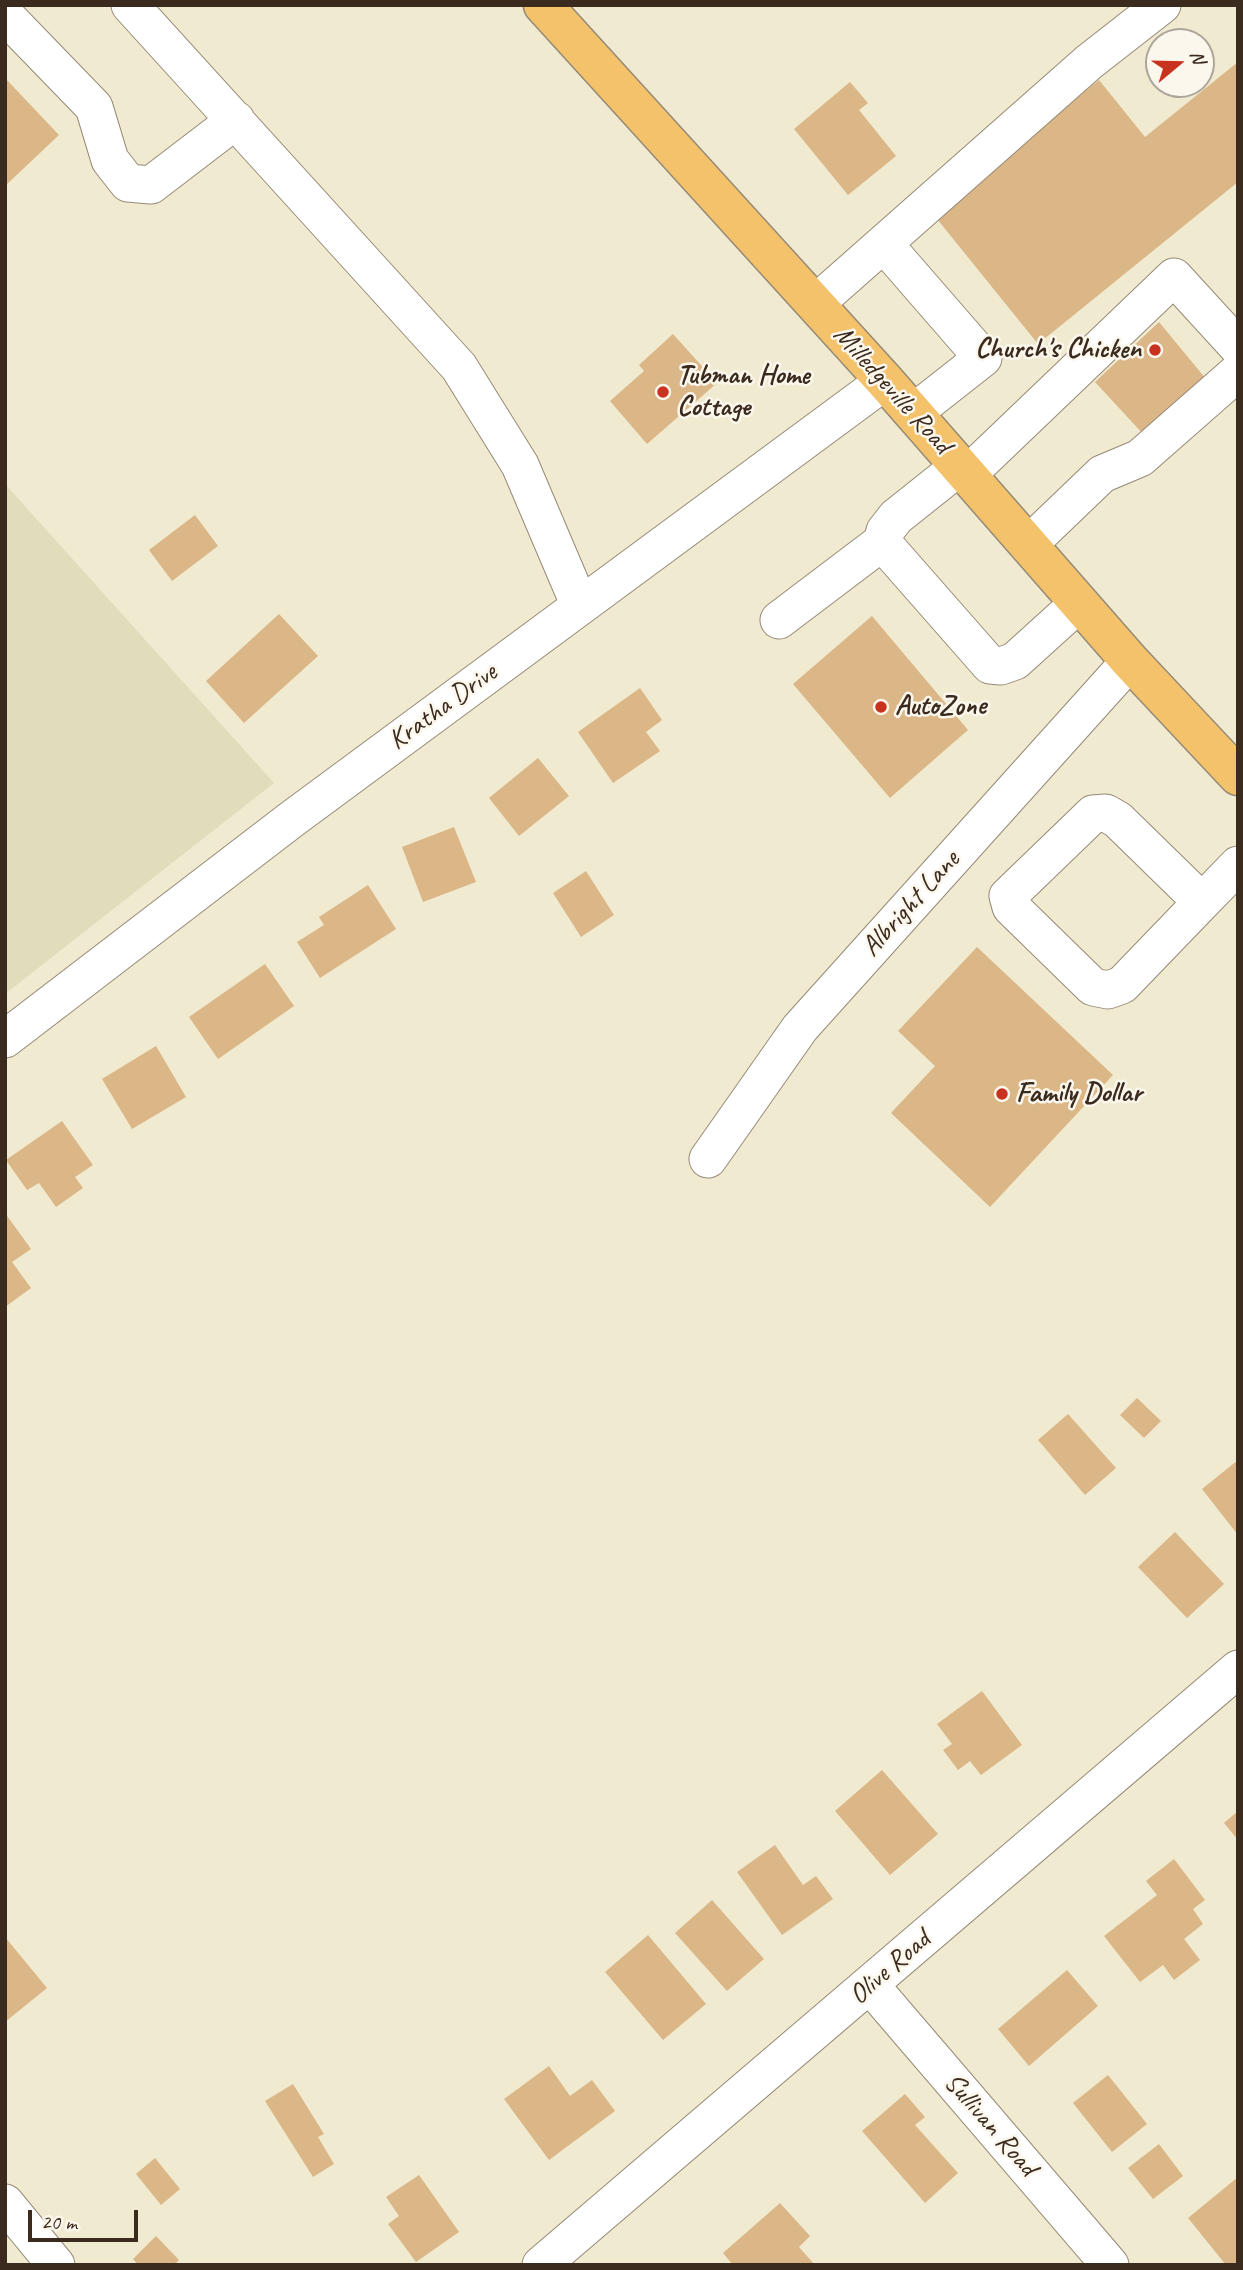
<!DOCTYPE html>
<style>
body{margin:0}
#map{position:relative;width:1243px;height:2270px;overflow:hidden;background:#f0ead0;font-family:Caveat,sans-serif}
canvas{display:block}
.frame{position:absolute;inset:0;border:7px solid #3b2a1e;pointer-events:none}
.north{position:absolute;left:1145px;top:28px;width:70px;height:70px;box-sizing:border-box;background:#fbf7ec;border:2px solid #aea59a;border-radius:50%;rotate:71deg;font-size:19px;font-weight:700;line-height:28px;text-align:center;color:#3b2a1e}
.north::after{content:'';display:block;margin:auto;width:24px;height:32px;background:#c8321e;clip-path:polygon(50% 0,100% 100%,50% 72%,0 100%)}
.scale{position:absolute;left:28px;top:2210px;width:110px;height:32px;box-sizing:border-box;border:4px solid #3b2a1e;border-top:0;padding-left:9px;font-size:21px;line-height:24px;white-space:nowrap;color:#3b2a1e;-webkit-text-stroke:5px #fbf7ec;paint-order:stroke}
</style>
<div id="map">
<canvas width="1243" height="2270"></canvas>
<div class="frame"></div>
<div class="north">N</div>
<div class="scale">20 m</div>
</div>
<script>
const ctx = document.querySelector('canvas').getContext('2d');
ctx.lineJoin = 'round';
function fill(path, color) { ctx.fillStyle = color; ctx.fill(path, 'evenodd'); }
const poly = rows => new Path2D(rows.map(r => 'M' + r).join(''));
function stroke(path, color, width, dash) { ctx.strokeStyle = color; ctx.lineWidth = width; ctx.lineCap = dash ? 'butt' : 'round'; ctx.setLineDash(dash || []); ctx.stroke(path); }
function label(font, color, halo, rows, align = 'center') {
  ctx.font = font + ' Caveat,sans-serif'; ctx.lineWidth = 5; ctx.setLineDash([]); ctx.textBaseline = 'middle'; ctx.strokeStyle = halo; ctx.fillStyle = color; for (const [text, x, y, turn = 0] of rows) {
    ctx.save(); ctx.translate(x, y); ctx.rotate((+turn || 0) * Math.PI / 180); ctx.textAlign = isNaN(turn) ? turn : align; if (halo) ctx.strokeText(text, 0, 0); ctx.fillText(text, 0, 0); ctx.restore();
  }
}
fill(poly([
 [5,484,274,783,5,994]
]), '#dfddbb');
fill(poly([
 [1238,62,1238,182,1038,344,933,214,1099,80,1145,137],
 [5,78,59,135,5,186],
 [850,82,868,103,859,110,896,156,848,195,794,129],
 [1159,322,1206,379,1144,435,1095,382],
 [673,334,717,383,647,444,610,401,644,371,639,365],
 [195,515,218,546,172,581,149,550],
 [279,614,318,656,244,723,206,681],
 [872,616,968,730,890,798,793,684],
 [640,688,662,720,646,732,660,751,613,783,578,732],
 [538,758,569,796,519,836,489,798],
 [454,827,476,882,423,902,402,847],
 [586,871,614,915,581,937,553,893],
 [368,885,396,929,320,978,297,942,324,925,319,917],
 [977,947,1113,1075,990,1207,891,1113,935,1066,898,1031],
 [265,964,294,1006,218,1059,189,1017],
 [156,1046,186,1097,132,1129,102,1079],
 [62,1121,93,1165,75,1177,83,1188,56,1207,39,1183,27,1190,6,1160],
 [5,1213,31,1249,12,1262,31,1288,5,1307],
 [1137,1398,1161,1421,1144,1438,1120,1415],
 [1068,1414,1116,1468,1085,1495,1038,1440],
 [1238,1460,1238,1535,1202,1489],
 [1175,1532,1224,1584,1187,1618,1138,1567],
 [982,1691,1022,1745,981,1775,970,1761,958,1770,943,1750,952,1744,937,1724],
 [882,1770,938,1834,890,1875,835,1811],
 [1238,1811,1238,1840,1224,1823],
 [775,1845,803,1885,816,1876,833,1899,782,1935,737,1872],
 [1174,1859,1205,1900,1193,1909,1203,1924,1184,1939,1200,1960,1174,1980,1163,1965,1140,1982,1104,1936,1157,1895,1146,1881],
 [712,1900,764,1959,727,1991,675,1933],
 [648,1935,706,2004,663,2040,605,1972],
 [5,1937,47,1988,5,2022],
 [1067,1970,1098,2006,1029,2066,998,2029],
 [549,2066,570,2096,592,2080,615,2111,549,2160,504,2099],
 [1108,2075,1147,2124,1112,2152,1073,2103],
 [293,2084,324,2134,318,2137,334,2164,313,2177,265,2101],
 [905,2094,925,2117,915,2125,958,2173,925,2203,862,2131],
 [1159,2144,1183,2176,1153,2199,1128,2168],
 [155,2158,180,2189,161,2205,136,2174],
 [419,2175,459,2232,416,2262,388,2224,399,2216,386,2197],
 [1238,2177,1238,2265,1226,2265,1188,2218],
 [780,2203,810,2236,799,2247,815,2265,733,2265,723,2253],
 [156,2236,179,2260,174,2265,138,2265,133,2259]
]), '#dbb687');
const minor = poly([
 [130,5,459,367,520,465,580,606],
 [5,15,94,107,110,160,128,183,151,185,236,120],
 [884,244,983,358,913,413],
 [815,304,1089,62,1162,5],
 [960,466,896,517,885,531,882,542,990,665,1001,666,1015,661,1079,603],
 [967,475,1174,277,1238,347],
 [1028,545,1102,474,1140,458,1238,372],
 [779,620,882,542],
 [1202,902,1118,820,1106,813,1093,814,1008,896,1011,907,1093,987,1108,990,1122,985,1202,902,1238,865],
 [5,1039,292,819,885,381],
 [708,1159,800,1028,1130,661],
 [870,1985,1110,2265],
 [5,2203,56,2265],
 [541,2265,1238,1669]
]);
const major = poly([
 [543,5,885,381,1130,661,1238,776]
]);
stroke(minor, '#968a77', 39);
stroke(major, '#968a77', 41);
stroke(minor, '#fff', 37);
stroke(major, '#f3c26a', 38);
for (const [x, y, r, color] of [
 [1155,350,7,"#c8321e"],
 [663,392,7,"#c8321e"],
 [881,707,7,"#c8321e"],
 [1002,1094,7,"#c8321e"]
]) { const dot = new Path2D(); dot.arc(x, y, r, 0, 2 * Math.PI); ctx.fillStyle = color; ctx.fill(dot); stroke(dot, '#fbf7ec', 2.5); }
label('bold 28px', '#3b2a1e', '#fbf7ec', [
 ["Church's Chicken",1141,350,"right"],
 ["Tubman Home",677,376],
 ["Cottage",677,408],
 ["AutoZone",895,707],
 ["Family Dollar",1016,1094]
], 'left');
label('28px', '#3b2a1e', '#fbf7ec', [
 ["Milledgeville Road",892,390,48],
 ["Kratha Drive",443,707,-36],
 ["Albright Lane",911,904,-48],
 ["Olive Road",890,1968,-41],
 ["Sullivan Road",990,2125,49]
]);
</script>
